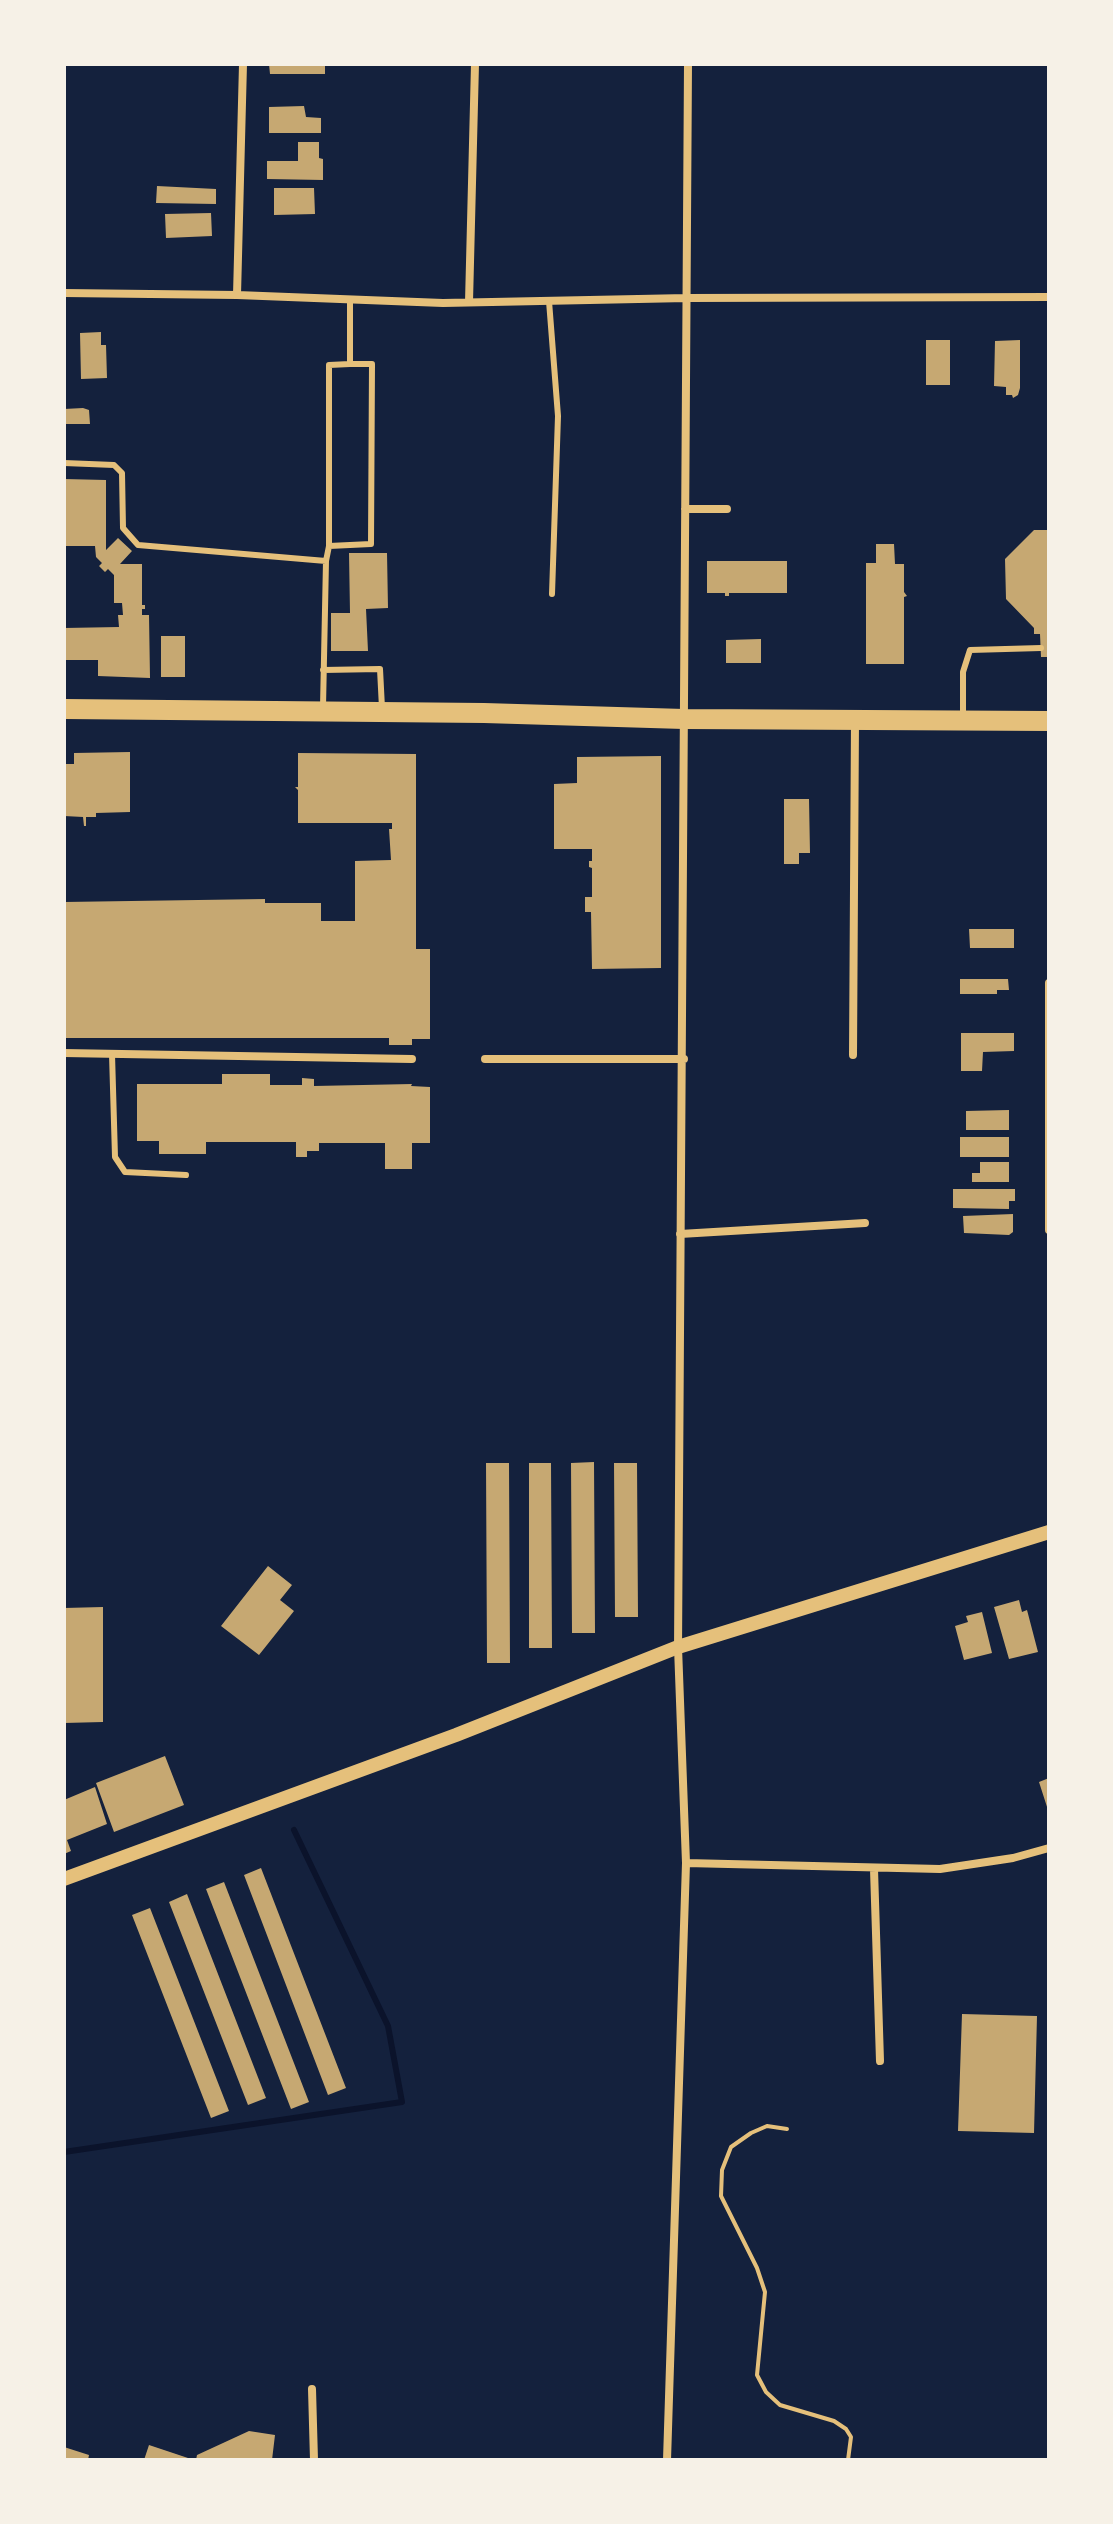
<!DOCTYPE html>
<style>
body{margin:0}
#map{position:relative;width:1113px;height:2524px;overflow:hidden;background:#14213d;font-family:"Varela Round",sans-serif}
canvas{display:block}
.frame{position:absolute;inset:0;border:66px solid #f6f1e7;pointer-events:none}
</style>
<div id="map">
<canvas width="1113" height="2524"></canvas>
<div class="frame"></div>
</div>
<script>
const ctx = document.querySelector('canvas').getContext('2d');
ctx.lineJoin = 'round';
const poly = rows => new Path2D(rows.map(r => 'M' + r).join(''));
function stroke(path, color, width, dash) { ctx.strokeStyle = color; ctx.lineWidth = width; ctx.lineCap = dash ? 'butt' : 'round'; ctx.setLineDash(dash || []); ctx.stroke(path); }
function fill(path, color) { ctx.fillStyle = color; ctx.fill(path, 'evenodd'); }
stroke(poly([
 [64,2152,402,2102,388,2026,294,1830]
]), '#0b132b', 6);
fill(poly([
 [269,64,325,64,325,74,270,74],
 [304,106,306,117,321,118,321,133,269,133,269,107],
 [298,142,319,142,319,158,323,159,323,180,267,179,267,161,298,161],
 [157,186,216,189,216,204,156,203],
 [274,188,314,188,315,214,274,215],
 [211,213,212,236,166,238,165,214],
 [101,332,101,345,106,345,107,378,81,379,80,333],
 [926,340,950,340,950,385,926,385],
 [1020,340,1020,388,1018,395,1013,398,1012,395,1006,395,1006,387,994,386,995,341],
 [83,408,89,410,90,424,64,424,64,409],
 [64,479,106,480,106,550,118,538,132,551,120,564,142,564,142,605,145,605,145,609,142,609,142,615,149,615,150,678,98,676,98,660,64,660,64,628,119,627,118,615,123,615,122,603,114,603,114,575,108,569,105,572,99,566,102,563,96,557,95,546,64,546],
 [1034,530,1049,530,1049,657,1041,657,1040,634,1034,634,1034,628,1006,599,1005,559],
 [876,544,894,544,895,564,904,564,904,592,907,596,904,597,904,664,866,664,866,563,876,563],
 [349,553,387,553,388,608,366,609,368,651,331,651,331,613,350,613],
 [707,561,787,561,787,593,729,593,729,596,725,596,725,593,707,593],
 [161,636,185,636,185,677,161,677],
 [761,639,761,663,726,663,726,640],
 [130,752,130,812,96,813,96,817,86,817,86,826,84,826,83,817,64,816,64,764,74,764,74,753],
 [298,753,416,754,416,949,430,949,430,1039,412,1039,412,1045,389,1045,389,1038,64,1038,64,902,265,899,265,903,321,903,321,921,355,921,355,861,391,860,389,829,392,829,392,823,298,823,298,790,295,787,298,787],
 [661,756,661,968,592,969,591,912,585,912,585,897,592,897,592,868,589,867,589,861,592,861,592,849,554,849,554,784,577,783,577,757],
 [784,799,809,799,810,853,799,853,799,864,784,864],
 [969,929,1014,929,1014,948,970,948],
 [960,979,1008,979,1009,990,997,990,997,994,960,994],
 [961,1033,1014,1033,1014,1051,983,1052,982,1071,961,1071],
 [222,1074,270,1074,270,1085,302,1085,302,1078,314,1079,314,1086,412,1084,411,1086,430,1087,430,1143,412,1143,412,1169,385,1169,385,1143,319,1143,319,1151,307,1151,307,1157,296,1157,296,1142,206,1142,206,1154,159,1154,159,1141,137,1141,137,1084,222,1084],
 [1009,1110,1009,1130,966,1130,966,1111],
 [960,1137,1009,1137,1009,1157,960,1157],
 [980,1162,1009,1162,1009,1182,972,1182,972,1173,980,1173],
 [953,1189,1015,1189,1015,1201,1009,1201,1009,1209,953,1208],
 [1013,1214,1013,1232,1009,1235,964,1233,963,1216],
 [594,1462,595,1633,572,1633,571,1463],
 [486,1463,509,1463,510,1663,487,1663],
 [529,1463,551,1463,552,1648,529,1648],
 [614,1463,637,1463,638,1617,615,1617],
 [268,1566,292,1585,280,1600,294,1611,259,1655,221,1626],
 [1019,1600,1022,1612,1027,1610,1038,1652,1009,1659,994,1607],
 [103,1607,103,1722,64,1723,64,1608],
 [982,1612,992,1653,964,1660,955,1626,968,1622,966,1616],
 [165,1756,184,1805,114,1832,96,1783],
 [1049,1778,1049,1810,1048,1810,1039,1782],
 [95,1787,107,1824,67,1840,71,1851,64,1854,64,1800],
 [261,1868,346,2088,328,2095,244,1875],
 [224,1882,309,2102,291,2109,206,1889],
 [187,1894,266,2098,248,2105,169,1902],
 [150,1908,229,2111,211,2118,132,1915],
 [962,2014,1037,2016,1034,2133,958,2131],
 [249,2431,275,2435,272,2460,196,2460,197,2455],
 [149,2445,191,2459,191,2460,144,2460],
 [64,2447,89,2455,88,2460,64,2460]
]), '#c6a872');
stroke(poly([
 [787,2129,767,2126,751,2133,731,2147,722,2170,721,2196,757,2268,765,2292,757,2375,766,2392,780,2405,834,2421,846,2429,851,2437,848,2460]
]), '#e5c07b', 4);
stroke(poly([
 [549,301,558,416,552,594],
 [64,463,114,465,122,473,123,528,138,545,326,561],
 [329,546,371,544,372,364,350,364],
 [323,670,380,669,382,708],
 [323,707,326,561,329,546,329,365,350,364,350,299],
 [963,719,963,672,970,650,1041,648],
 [112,1054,115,1157,125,1172,186,1175]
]), '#e5c07b', 6);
stroke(poly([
 [64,293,237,295,443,303,687,298,1049,297],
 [237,295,243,64],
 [469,302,475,64],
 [685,509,727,509],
 [1049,983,1049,1230],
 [64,1053,412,1059],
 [853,1055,855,720],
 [485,1059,684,1059],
 [680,1234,865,1223],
 [686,1863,940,1869,1013,1858,1049,1848],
 [874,1869,880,2061],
 [312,2389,314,2460],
 [667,2460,686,1863,678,1647,688,64]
]), '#e5c07b', 8);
stroke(poly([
 [64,1879,456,1735,678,1647,1049,1532]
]), '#e5c07b', 14);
stroke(poly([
 [64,709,484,713,684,719,1049,721]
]), '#e5c07b', 20);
</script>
